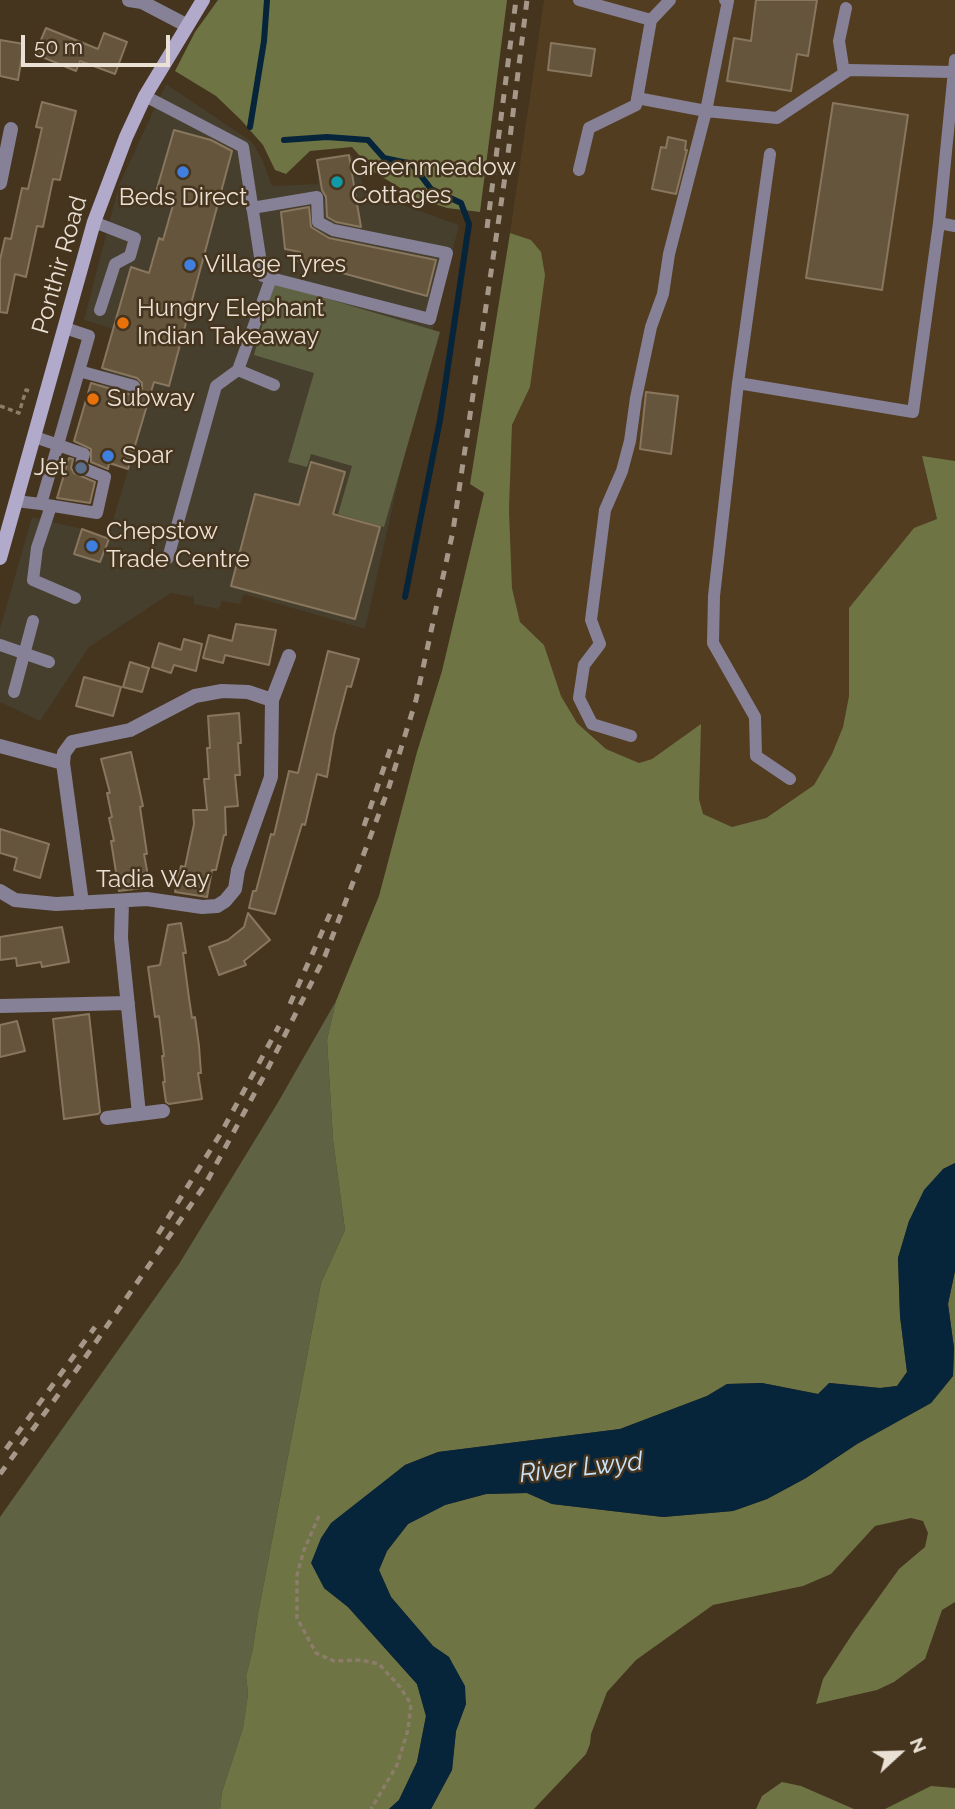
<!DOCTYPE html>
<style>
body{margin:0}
#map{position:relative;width:955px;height:1809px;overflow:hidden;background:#45341e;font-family:Raleway,sans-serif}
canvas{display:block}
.north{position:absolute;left:864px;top:1718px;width:70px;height:70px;-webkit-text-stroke:5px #45341e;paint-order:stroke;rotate:68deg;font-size:19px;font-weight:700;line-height:28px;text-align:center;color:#eae0d3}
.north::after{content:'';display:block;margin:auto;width:24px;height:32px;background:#eae0d3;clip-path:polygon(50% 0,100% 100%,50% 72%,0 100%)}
.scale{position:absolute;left:21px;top:35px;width:149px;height:32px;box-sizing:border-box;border:4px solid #eae0d3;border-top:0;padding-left:9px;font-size:21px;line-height:24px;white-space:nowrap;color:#eae0d3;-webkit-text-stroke:5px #45341e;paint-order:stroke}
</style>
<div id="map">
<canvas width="955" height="1809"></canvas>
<div class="north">N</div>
<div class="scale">50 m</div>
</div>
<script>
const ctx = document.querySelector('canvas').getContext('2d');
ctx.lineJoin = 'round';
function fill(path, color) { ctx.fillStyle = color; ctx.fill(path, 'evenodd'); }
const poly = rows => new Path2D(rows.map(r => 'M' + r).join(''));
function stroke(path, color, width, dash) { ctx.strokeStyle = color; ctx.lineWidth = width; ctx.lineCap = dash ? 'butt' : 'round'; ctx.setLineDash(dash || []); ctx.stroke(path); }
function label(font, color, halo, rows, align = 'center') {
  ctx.font = font + ' Raleway,sans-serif'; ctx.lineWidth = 5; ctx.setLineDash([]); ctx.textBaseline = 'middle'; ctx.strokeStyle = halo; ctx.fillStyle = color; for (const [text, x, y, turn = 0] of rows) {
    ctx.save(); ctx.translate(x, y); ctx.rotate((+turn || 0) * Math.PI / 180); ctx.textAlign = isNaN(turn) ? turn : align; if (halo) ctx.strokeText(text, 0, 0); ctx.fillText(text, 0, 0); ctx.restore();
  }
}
fill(poly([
 [166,84,252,142,262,159,272,186,318,184,320,157,349,155,352,156,366,192,459,225,431,336,365,629,244,594,240,604,222,601,219,609,194,604,194,597,171,593,89,647,40,721,0,702,0,629,32,517,82,529,74,554,100,562,116,510,149,400,100,385,105,371,102,369,114,329,84,320,119,185]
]), '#463f2d');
fill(poly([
 [544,0,955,0,955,461,922,457,937,519,849,608,849,696,843,727,832,754,814,785,765,818,732,827,702,814,699,799,700,725,652,759,639,763,606,749,577,723,561,696,544,645,520,622,512,588,509,510,512,425,530,387,530,240,510,233]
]), '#523d20');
fill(poly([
 [274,283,440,332,384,527,338,514,352,466,311,454,307,467,288,462,314,373,254,355],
 [336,1001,327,1040,333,1140,345,1230,321,1283,258,1614,253,1648,246,1676,248,1694,243,1728,222,1792,220,1809,0,1809,0,1517,179,1264,277,1104]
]), '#5f6344');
fill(poly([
 [218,0,507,0,480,212,447,208,417,198,374,172,352,147,310,151,286,174,275,170,263,145,241,120,216,96,175,71,195,32],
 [510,233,531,240,541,252,545,275,530,387,512,425,509,510,512,588,520,622,544,645,561,696,577,723,606,749,639,763,652,759,701,724,699,799,703,814,732,827,766,818,814,785,832,754,843,727,849,696,849,608,914,528,937,519,922,456,955,461,955,1163,943,1169,909,1221,898,1258,900,1316,907,1372,897,1386,880,1388,830,1383,818,1394,762,1383,727,1384,707,1396,620,1429,438,1452,405,1465,383,1483,324,1588,348,1607,417,1684,426,1716,417,1762,399,1800,389,1809,220,1809,222,1792,243,1728,248,1694,246,1676,253,1648,258,1614,321,1283,345,1230,333,1140,327,1040,336,1001,379,896,417,752,442,671,484,493,470,484],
 [955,1271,955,1602,942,1610,925,1659,894,1682,877,1690,816,1704,823,1679,853,1633,899,1569,925,1547,928,1533,923,1521,911,1518,875,1526,831,1574,803,1586,713,1605,636,1660,607,1692,591,1734,590,1744,586,1754,534,1809,431,1809,452,1770,456,1731,466,1704,449,1657,433,1646,391,1597,379,1570,387,1551,408,1524,445,1505,486,1494,527,1493,552,1504,663,1517,733,1511,767,1499,806,1478,857,1444,931,1403,953,1376,954,1348,948,1304],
 [782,1782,801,1786,854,1809,756,1809,762,1796],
 [931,1786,955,1788,955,1809,885,1809]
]), '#6f7444');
fill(poly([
 [955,1163,955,1271,948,1304,954,1348,953,1376,931,1403,857,1444,806,1478,767,1499,733,1511,663,1517,552,1504,527,1493,486,1494,445,1505,408,1524,387,1551,379,1570,391,1597,433,1646,449,1657,465,1686,466,1704,456,1731,452,1770,431,1809,389,1809,399,1800,417,1762,426,1716,417,1684,348,1607,324,1588,311,1563,321,1538,331,1523,405,1465,438,1452,620,1429,707,1396,727,1384,762,1383,818,1394,829,1383,880,1388,897,1386,907,1372,900,1316,898,1258,909,1221,924,1190,943,1169]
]), '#06243a');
stroke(poly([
 [250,127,264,41,267,0],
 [284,140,327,137,368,140,384,158,412,164,431,189,461,203,469,224,440,420,405,597]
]), '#06243a', 6);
const building = poly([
 [756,0,817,0,808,56,797,54,791,91,727,81,734,38,751,41,756,0],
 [46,28,98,49,104,33,127,42,115,74,80,61,76,71,35,54,46,28],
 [0,40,24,44,18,80,0,76,0,40],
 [551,43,595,49,591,76,548,70,551,43],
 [42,102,76,111,60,180,53,179,43,227,37,226,26,277,15,274,7,313,0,312,0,260,5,238,11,239,22,188,28,189,42,128,36,127,42,102],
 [833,103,908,115,882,290,806,278,833,103],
 [174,130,211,140,232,151,169,386,154,382,128,469,109,463,108,469,91,462,91,449,74,441,91,383,132,395,137,394,142,389,142,383,137,378,102,368,131,267,149,273,159,238,163,240,175,198,156,192,174,130],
 [668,137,686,141,685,150,687,150,676,194,652,189,661,147,666,148,668,137],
 [349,155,357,204,361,227,336,222,327,217,326,197,322,190,317,160,349,155],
 [309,207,311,227,329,238,436,260,427,296,298,261,300,252,285,249,281,212,309,207],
 [646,392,678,396,671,454,640,449,646,392],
 [69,458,73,459,71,468,74,473,95,482,90,503,57,498,69,458],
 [311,462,345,472,333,514,380,527,355,619,231,586,255,494,299,505,311,462],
 [82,529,109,539,100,562,74,554,82,529],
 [236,624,276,630,269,665,225,655,223,663,203,658,209,635,232,641,236,624],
 [184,639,202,644,196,671,174,665,171,673,152,667,159,643,181,650,184,639],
 [328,651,359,659,351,687,347,686,334,735,327,777,317,774,305,825,302,824,275,914,249,908,253,891,256,891,271,834,274,835,289,771,298,773,328,651],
 [130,662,149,668,142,692,123,687,130,662],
 [84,677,121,687,113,716,76,706,84,677],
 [239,713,241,743,238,743,240,775,235,775,238,806,225,807,226,835,224,835,216,870,212,870,207,897,175,892,181,866,185,867,194,824,193,810,207,810,204,779,209,779,207,748,210,748,208,716,239,713],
 [131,752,143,806,140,807,147,854,144,854,150,887,119,891,111,841,114,841,109,818,112,817,107,793,110,793,101,759,131,752],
 [0,829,49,844,40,878,14,870,17,858,0,853,0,829],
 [248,913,270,940,244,961,246,965,219,975,209,947,228,940,244,927,248,913],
 [181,923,186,953,183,953,189,998,192,1018,195,1017,199,1046,201,1073,198,1073,202,1099,169,1104,166,1102,163,1082,165,1082,162,1056,164,1056,159,1016,155,1017,148,967,160,965,168,925,181,923],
 [62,927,69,962,42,967,41,962,17,966,16,958,0,960,0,937,62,927],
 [89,1014,100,1112,98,1114,64,1119,53,1019,89,1014],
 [17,1021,25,1051,0,1057,0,1025,17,1021]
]);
fill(building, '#65553d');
stroke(building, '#88775e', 2);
stroke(poly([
 [0,406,19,413,26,390,29,391],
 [319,1516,304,1550,297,1575,297,1618,316,1653,334,1661,361,1660,379,1664,400,1687,411,1704,408,1730,397,1765,371,1809]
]), '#8b7d6a', 3.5, [5, 3.5]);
stroke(poly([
 [579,0,651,20,670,0],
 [725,0,728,1,706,111,777,118,849,70,953,72],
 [844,73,839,41,846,8],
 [145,96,243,147,263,276,430,319,447,253,333,230,318,222,317,197,252,208],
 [770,154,738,383,913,412,939,223,955,60],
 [579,170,589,128,636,105,651,20],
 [94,222,135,238,130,256,115,264,100,310],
 [939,223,955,226],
 [271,278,238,370,274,385],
 [79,371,134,386],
 [738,383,714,596,713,643,755,717,756,756,790,779],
 [35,437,84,454,80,467,105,477,97,513,41,504],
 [16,501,41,504,89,336,65,328],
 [51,506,37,548,33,580,75,598],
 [168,558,216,386,238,370],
 [0,645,49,662],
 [14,692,33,621],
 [631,736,592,724,579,698,584,665,600,644,591,620,605,510,622,471,630,441,636,398,651,327,663,294,669,254,706,111,637,98]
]), '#868196', 12);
stroke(poly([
 [129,0,142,2,186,25],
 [0,183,11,129],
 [0,746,63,763],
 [0,891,15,900,56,904,147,899,202,907,217,906,225,901,235,889,238,870,271,777,272,700,289,656],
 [122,902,121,938,139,1114],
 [82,903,63,763,64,753,72,742,130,730,195,696,222,691,248,692,272,700],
 [0,1006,128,1003],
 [107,1118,163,1111]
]), '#868196', 14);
stroke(poly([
 [0,558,94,222,126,137,145,96,203,0]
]), '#b2aacb', 14);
stroke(poly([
 [487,228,516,0],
 [364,826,391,747],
 [290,1004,330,914],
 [158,1234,221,1133,279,1026],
 [6,1449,95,1327],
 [0,1474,80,1365,206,1183,265,1074,325,956,388,790,416,700,453,531,506,170,527,0]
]), '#a59888', 5, [9, 9]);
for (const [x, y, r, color] of [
 [183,172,7,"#3f7fe0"],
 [337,182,7,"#0f9aa8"],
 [190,265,7,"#3f7fe0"],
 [123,323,7,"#e8710a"],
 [93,399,7,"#e8710a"],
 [108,456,7,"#3f7fe0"],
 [81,468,7,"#5c6f8a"],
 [92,546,7,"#3f7fe0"]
]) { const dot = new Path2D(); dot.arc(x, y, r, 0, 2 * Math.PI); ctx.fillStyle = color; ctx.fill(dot); stroke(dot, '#45341e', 2.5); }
label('24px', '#eae0d3', '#45341e', [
 ["Greenmeadow",351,168],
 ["Cottages",351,196],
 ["Beds Direct",183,198,"center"],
 ["Village Tyres",204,265],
 ["Hungry Elephant",137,309],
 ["Indian Takeaway",137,337],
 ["Subway",107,399],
 ["Spar",122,456],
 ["Jet",67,468,"right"],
 ["Chepstow",106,532],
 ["Trade Centre",106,560]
], 'left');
label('24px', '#eae0d3', '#45341e', [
 ["Ponthir Road",60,265,-74],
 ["Tadia Way",153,880]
]);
label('italic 26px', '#cbe3f9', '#45341e', [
 ["River Lwyd",581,1468,-6]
]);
</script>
